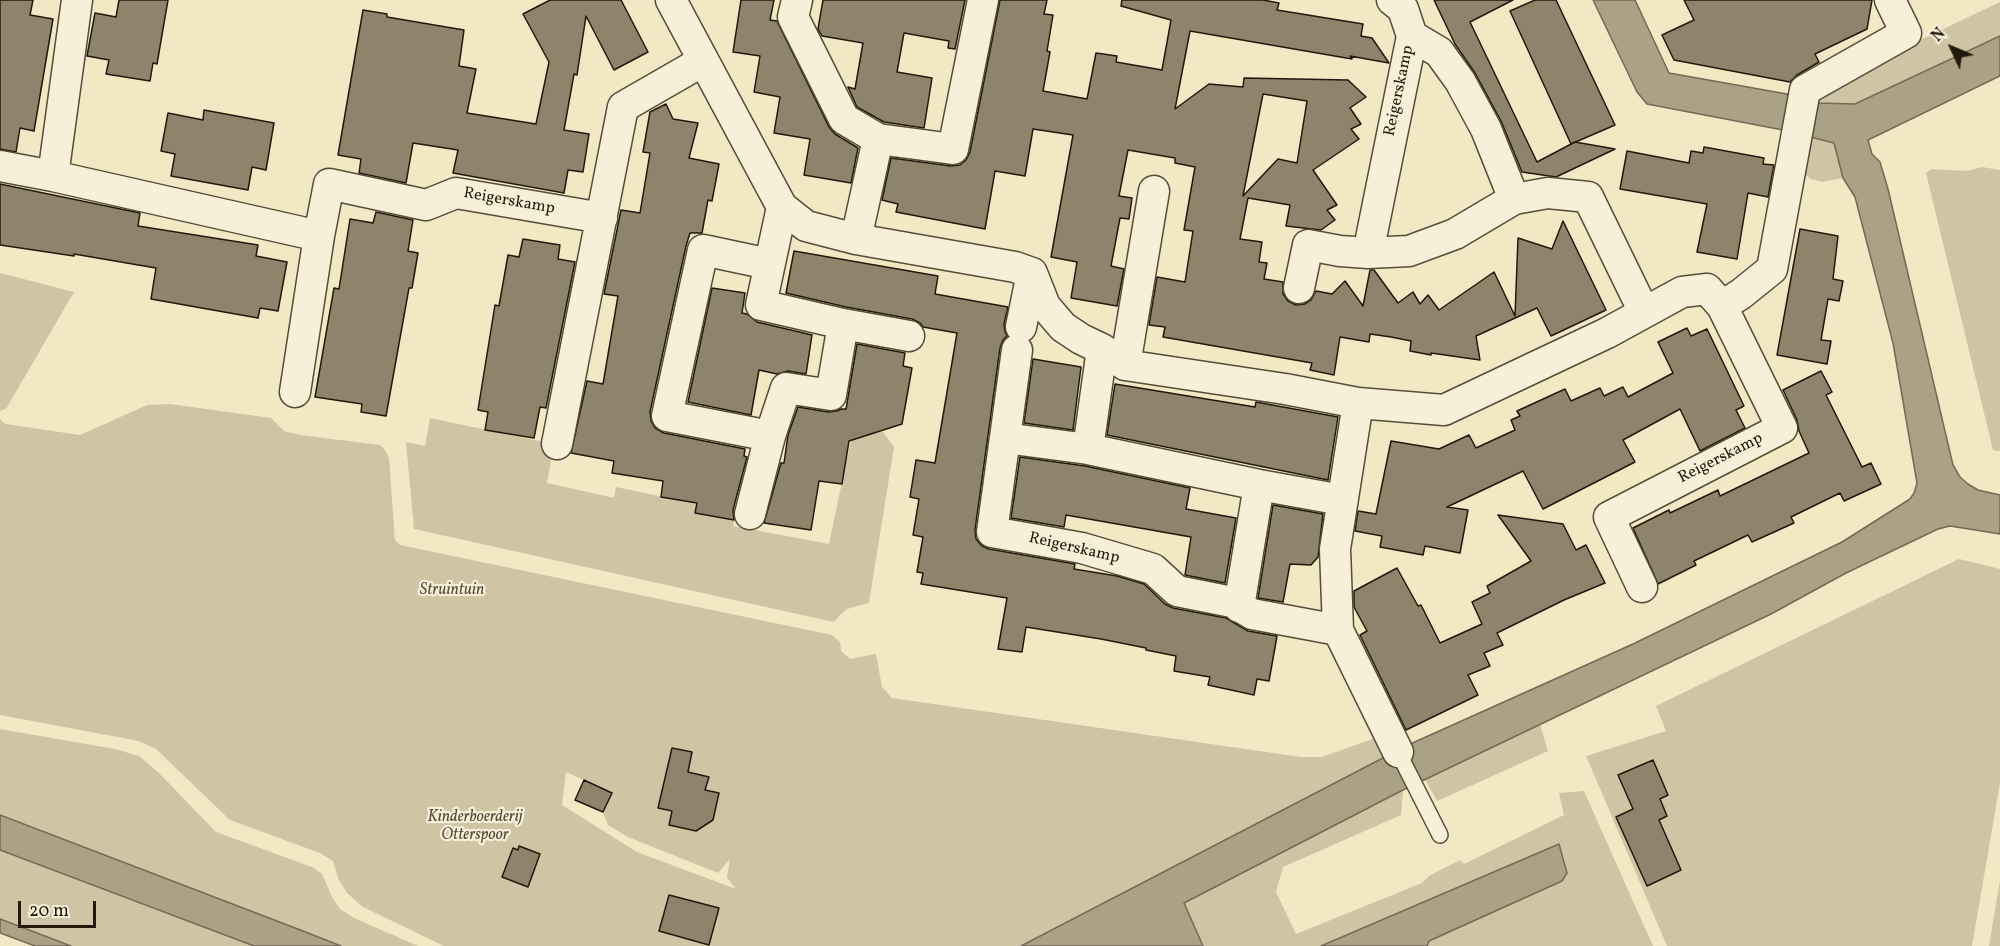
<!DOCTYPE html>
<style>
body{margin:0}
#map{position:relative;width:2000px;height:946px;overflow:hidden;background:#f2e8c4;font-family:Vollkorn,serif}
canvas{display:block}
.north{position:absolute;left:1922px;top:18px;width:60px;height:60px;-webkit-text-stroke:4px #f7f0d9;paint-order:stroke;rotate:314deg;font-size:16px;font-weight:700;line-height:24px;text-align:center;color:#22180c}
.north::after{content:'';display:block;margin:auto;width:21px;height:27px;background:#22180c;clip-path:polygon(50% 0,100% 100%,50% 72%,0 100%)}
.scale{position:absolute;left:18px;top:901px;width:78px;height:27px;box-sizing:border-box;border:3px solid #22180c;border-top:0;padding-left:8px;font-size:18px;line-height:21px;white-space:nowrap;color:#22180c;-webkit-text-stroke:4px #f7f0d9;paint-order:stroke}
</style>
<div id="map">
<canvas width="2000" height="946"></canvas>
<div class="north">N</div>
<div class="scale">20 m</div>
</div>
<script>
const ctx = document.querySelector('canvas').getContext('2d');
ctx.lineJoin = 'round';
function fill(path, color) { ctx.fillStyle = color; ctx.fill(path, 'evenodd'); }
const poly = rows => new Path2D(rows.map(r => 'M' + r).join(''));
function stroke(path, color, width, dash) { ctx.strokeStyle = color; ctx.lineWidth = width; ctx.lineCap = dash ? 'butt' : 'round'; ctx.setLineDash(dash || []); ctx.stroke(path); }
function label(font, color, halo, rows, align = 'center') {
  ctx.font = font + ' Vollkorn,serif'; ctx.lineWidth = 4.5; ctx.setLineDash([]); ctx.textBaseline = 'middle'; ctx.strokeStyle = halo; ctx.fillStyle = color; for (const [text, x, y, turn = 0] of rows) {
    ctx.save(); ctx.translate(x, y); ctx.rotate((+turn || 0) * Math.PI / 180); ctx.textAlign = isNaN(turn) ? turn : align; if (halo) ctx.strokeText(text, 0, 0); ctx.fillText(text, 0, 0); ctx.restore();
  }
}
fill(poly([
 [2000,2,2000,36,1855,104,1817,103,1825,95,1916,42],
 [1811,136,1834,143,1843,178,1822,182,1811,179,1803,173],
 [1982,167,2000,170,2000,451,1993,450,1926,173,1931,169,1967,171],
 [0,273,74,292,6,409,0,411],
 [170,404,271,418,284,431,300,435,380,445,385,450,389,458,395,540,400,545,832,635,840,642,841,651,850,659,876,654,882,687,892,698,1301,757,1322,757,1375,738,1387,756,1021,946,444,946,363,907,347,893,338,878,333,861,320,853,230,820,156,749,139,741,0,715,0,419,5,424,80,435,147,405],
 [566,772,612,793,603,813,608,825,628,837,718,873,730,859,727,878,736,889,637,852,562,805],
 [430,418,554,444,547,483,614,498,616,487,736,512,733,526,829,544,854,425,883,432,894,447,869,603,847,609,840,615,834,622,414,529,406,442,425,446],
 [1959,559,2000,569,2000,783,1972,946,1667,946,1586,756,1666,731,1656,706],
 [1540,724,1548,751,1437,801,1425,779],
 [0,729,115,749,139,756,158,772,216,832,312,867,322,874,332,897,340,909,354,918,418,946,341,946,0,815],
 [1403,790,1401,815,1283,867,1276,892,1296,934,1422,883,1429,876,1460,860,1464,864,1564,815,1559,793,1584,791,1653,946,1427,946,1429,941,1558,845,1321,946,1203,946,1184,903],
 [0,850,254,946,71,946,0,919],
 [2000,880,2000,946,1989,946]
]), '#cfc5a5');
const water = poly([
 [1593,0,1635,0,1669,73,1787,94,1817,103,1855,104,2000,36,2000,76,1868,140,1872,154,1880,162,1888,189,1953,465,1960,477,1968,484,1978,490,2000,495,2000,534,1950,526,1938,529,1846,573,1771,614,1403,790,1184,903,1203,946,1021,946,1408,745,1633,644,1842,542,1910,499,1914,493,1917,483,1893,343,1855,197,1843,178,1834,143,1783,130,1647,104,1637,92,1593,0],
 [0,815,303,931,341,946,254,946,0,850,0,815],
 [1559,844,1567,873,1562,881,1429,941,1427,946,1321,946,1559,844],
 [0,919,71,946,35,946,0,933,0,919]
]);
fill(water, '#aba185');
stroke(water, '#746a55', 1.5);
const building = poly([
 [0,0,33,0,30,15,53,19,34,131,20,128,16,152,0,149,0,0],
 [119,0,168,0,157,64,153,63,150,81,106,74,109,60,87,56,95,13,116,17,119,0],
 [550,0,621,0,648,52,614,70,586,16,577,75,574,74,564,130,589,134,583,172,568,170,564,193,453,173,458,150,413,143,406,183,359,173,361,159,338,155,363,10,387,14,387,17,464,30,459,66,476,69,467,113,536,124,549,62,523,14,550,0],
 [741,0,774,0,770,20,777,21,829,127,835,134,858,148,851,183,804,175,810,139,774,133,780,97,754,92,760,56,733,52,741,0],
 [823,0,965,0,955,49,948,48,949,41,904,33,897,72,932,78,924,128,884,122,857,107,848,87,855,89,863,43,822,36,818,29,823,0],
 [1000,0,1047,0,1044,14,1053,15,1047,51,1050,52,1043,91,1087,99,1096,53,1117,56,1116,62,1162,70,1171,20,1121,6,1122,0,1263,0,1279,3,1277,10,1363,24,1361,36,1372,38,1389,63,1350,56,1352,59,1190,31,1175,109,1209,84,1243,87,1244,78,1348,80,1366,97,1350,108,1361,124,1351,129,1359,139,1313,170,1337,205,1327,210,1335,220,1321,230,1286,226,1290,205,1248,198,1240,239,1262,242,1259,262,1267,263,1264,279,1283,282,1283,294,1288,301,1296,305,1305,304,1311,300,1316,291,1332,294,1345,281,1363,306,1370,270,1374,270,1398,303,1413,292,1420,304,1428,295,1439,310,1494,272,1515,316,1518,238,1552,249,1563,221,1606,310,1551,336,1537,308,1476,336,1480,360,1431,353,1431,355,1410,351,1411,341,1391,337,1370,334,1369,342,1340,337,1334,375,1310,370,1312,363,1163,337,1165,327,1149,325,1157,277,1185,282,1193,231,1184,230,1195,167,1175,163,1175,158,1128,150,1119,196,1132,198,1129,219,1120,218,1111,266,1124,269,1117,306,1071,298,1077,262,1051,257,1073,135,1033,129,1025,176,995,171,985,229,896,212,898,204,882,200,891,158,951,166,960,165,966,160,970,152,1000,0],
 [1263,94,1307,101,1297,163,1278,159,1243,196,1263,94],
 [1434,0,1513,0,1470,22,1537,162,1575,142,1615,149,1556,177,1522,172,1501,121,1475,73,1455,44,1434,0],
 [1535,0,1556,0,1615,125,1571,144,1510,11,1535,0],
 [1684,0,1872,0,1867,29,1815,54,1819,62,1797,75,1790,82,1674,60,1662,35,1694,20,1684,0],
 [666,104,673,119,698,123,689,158,719,164,712,201,708,200,702,233,690,233,686,246,650,412,651,421,655,428,664,433,745,449,744,456,747,457,733,510,734,520,695,513,697,503,661,497,663,481,612,473,614,461,571,453,587,381,603,384,618,296,604,294,621,210,640,213,650,153,643,152,650,112,666,104],
 [204,110,274,123,266,170,252,167,248,190,171,176,175,154,161,151,168,113,203,120,204,110],
 [1704,147,1764,158,1763,164,1774,165,1768,197,1748,193,1737,259,1697,252,1707,204,1620,189,1627,151,1689,163,1691,151,1703,153,1704,147],
 [0,184,140,213,138,226,258,245,256,256,287,262,278,311,260,308,258,318,151,299,156,268,74,254,74,256,0,245,0,184],
 [376,212,413,220,408,251,418,253,412,288,409,288,386,416,361,412,362,404,315,397,334,288,339,289,350,219,373,223,376,212],
 [1800,229,1838,236,1833,279,1843,281,1839,301,1828,299,1821,340,1831,341,1827,364,1777,355,1800,229],
 [523,239,560,245,558,259,575,262,546,408,540,407,534,438,485,430,488,412,478,410,495,305,499,306,508,255,519,257,523,239],
 [794,251,938,276,935,294,1008,307,1004,324,1005,332,1007,336,1003,340,1000,348,975,530,976,539,982,546,989,549,1075,564,1074,569,1117,576,1144,584,1165,604,1173,608,1226,618,1248,631,1277,636,1269,681,1257,679,1254,695,1208,685,1210,677,1174,671,1176,656,1146,650,1146,648,1101,639,1026,627,1022,652,998,649,1007,598,921,584,923,573,917,572,923,537,913,535,919,499,910,497,916,460,935,463,957,333,923,327,920,323,912,319,846,307,786,293,794,251],
 [712,288,745,293,742,313,747,314,757,322,812,335,806,374,788,371,777,374,759,370,751,415,688,402,712,288],
 [1687,328,1691,336,1707,329,1744,406,1736,410,1745,428,1700,451,1680,409,1623,440,1635,462,1543,509,1523,471,1447,507,1468,510,1460,553,1425,546,1423,555,1380,547,1382,536,1355,531,1358,511,1376,514,1391,441,1439,449,1469,435,1476,448,1515,430,1511,420,1520,416,1517,411,1565,389,1571,401,1600,388,1604,396,1623,387,1628,397,1673,373,1658,342,1687,328],
 [857,344,905,353,903,366,912,368,902,424,849,441,842,484,819,481,811,530,764,523,781,463,784,463,788,435,798,407,828,412,837,411,841,409,846,409,857,344],
 [1033,359,1081,367,1073,430,1024,423,1033,359],
 [1821,371,1832,392,1826,395,1862,467,1871,463,1881,484,1844,501,1840,493,1791,517,1794,523,1752,542,1748,535,1694,561,1696,565,1658,584,1633,528,1669,510,1670,513,1718,490,1720,496,1809,453,1799,431,1797,420,1783,390,1821,371],
 [1115,384,1255,407,1256,402,1338,417,1328,480,1107,435,1115,384],
 [1020,457,1085,466,1190,488,1186,509,1236,518,1225,583,1185,575,1191,537,1066,515,1064,527,1011,518,1020,457],
 [1273,505,1323,514,1318,557,1311,565,1290,564,1283,602,1258,598,1273,505],
 [1498,515,1563,524,1576,550,1586,545,1605,583,1564,600,1497,633,1503,645,1484,653,1490,666,1468,675,1478,695,1406,730,1360,635,1367,631,1354,607,1354,591,1397,568,1418,606,1421,605,1440,643,1482,624,1472,602,1490,593,1487,586,1531,561,1498,515],
 [672,748,692,752,688,772,709,777,705,790,719,793,713,820,696,831,669,825,672,811,658,808,672,748],
 [1653,760,1668,795,1660,799,1667,816,1659,820,1681,870,1647,886,1616,817,1633,809,1618,775,1653,760],
 [584,780,612,793,603,812,575,800,584,780],
 [519,846,540,854,528,887,502,877,513,848,518,850,519,846],
 [669,895,719,908,709,945,659,931,669,895]
]);
fill(building, '#8e846c');
stroke(building, '#22180c', 1.5);
const lane = poly([
 [1398,752,1440,835]
]);
const street = poly([
 [671,0,782,207,806,226,856,239,1015,267,1032,273,1045,306,1063,327,1081,339,1102,349,1125,365,1285,389,1358,403,1444,410,1607,333,1682,292,1707,289,1722,306,1782,428,1609,517,1642,587],
 [797,0,793,17,844,119,878,139],
 [1412,36,1439,52,1460,81,1486,129,1514,199],
 [0,166,53,176,319,236],
 [53,176,77,0],
 [856,239,878,139,953,149,983,0],
 [1368,253,1412,36,1403,9,1392,0],
 [769,264,703,250,667,416,770,436],
 [1299,288,1308,245,1340,251,1368,253,1409,251,1455,234,1514,199,1548,193,1588,197,1644,312],
 [1722,306,1741,294,1772,269,1805,90,1906,33,1890,0],
 [843,324,909,336],
 [1021,327,1032,273],
 [1017,350,992,532,1082,548,1153,569,1177,591,1232,602,1252,614,1338,630],
 [1125,365,1154,191],
 [295,392,319,236,329,184,426,205,456,193,602,218],
 [1358,403,1335,549,1338,630,1398,752],
 [1005,438,1088,449,1259,485,1342,500],
 [557,444,623,107,703,61],
 [1088,449,1102,349],
 [750,514,770,436,786,388,831,395,843,324,761,305,782,207],
 [1239,607,1259,485]
]);
stroke(lane, '#564c3a', 18);
stroke(street, '#564c3a', 33);
stroke(lane, '#f7f0d9', 15);
stroke(street, '#f7f0d9', 30);
label('16px', '#22180c', '#f7f0d9', [
 ["Reigerskamp",1400,91,-78],
 ["Reigerskamp",509,202,10],
 ["Reigerskamp",1721,459,-27],
 ["Reigerskamp",1074,549,13]
]);
label('italic 16px', '#564c3a', '#f7f0d9', [
 ["Struintuin",452,591],
 ["Kinderboerderij",475,818],
 ["Otterspoor",475,836]
]);
</script>
